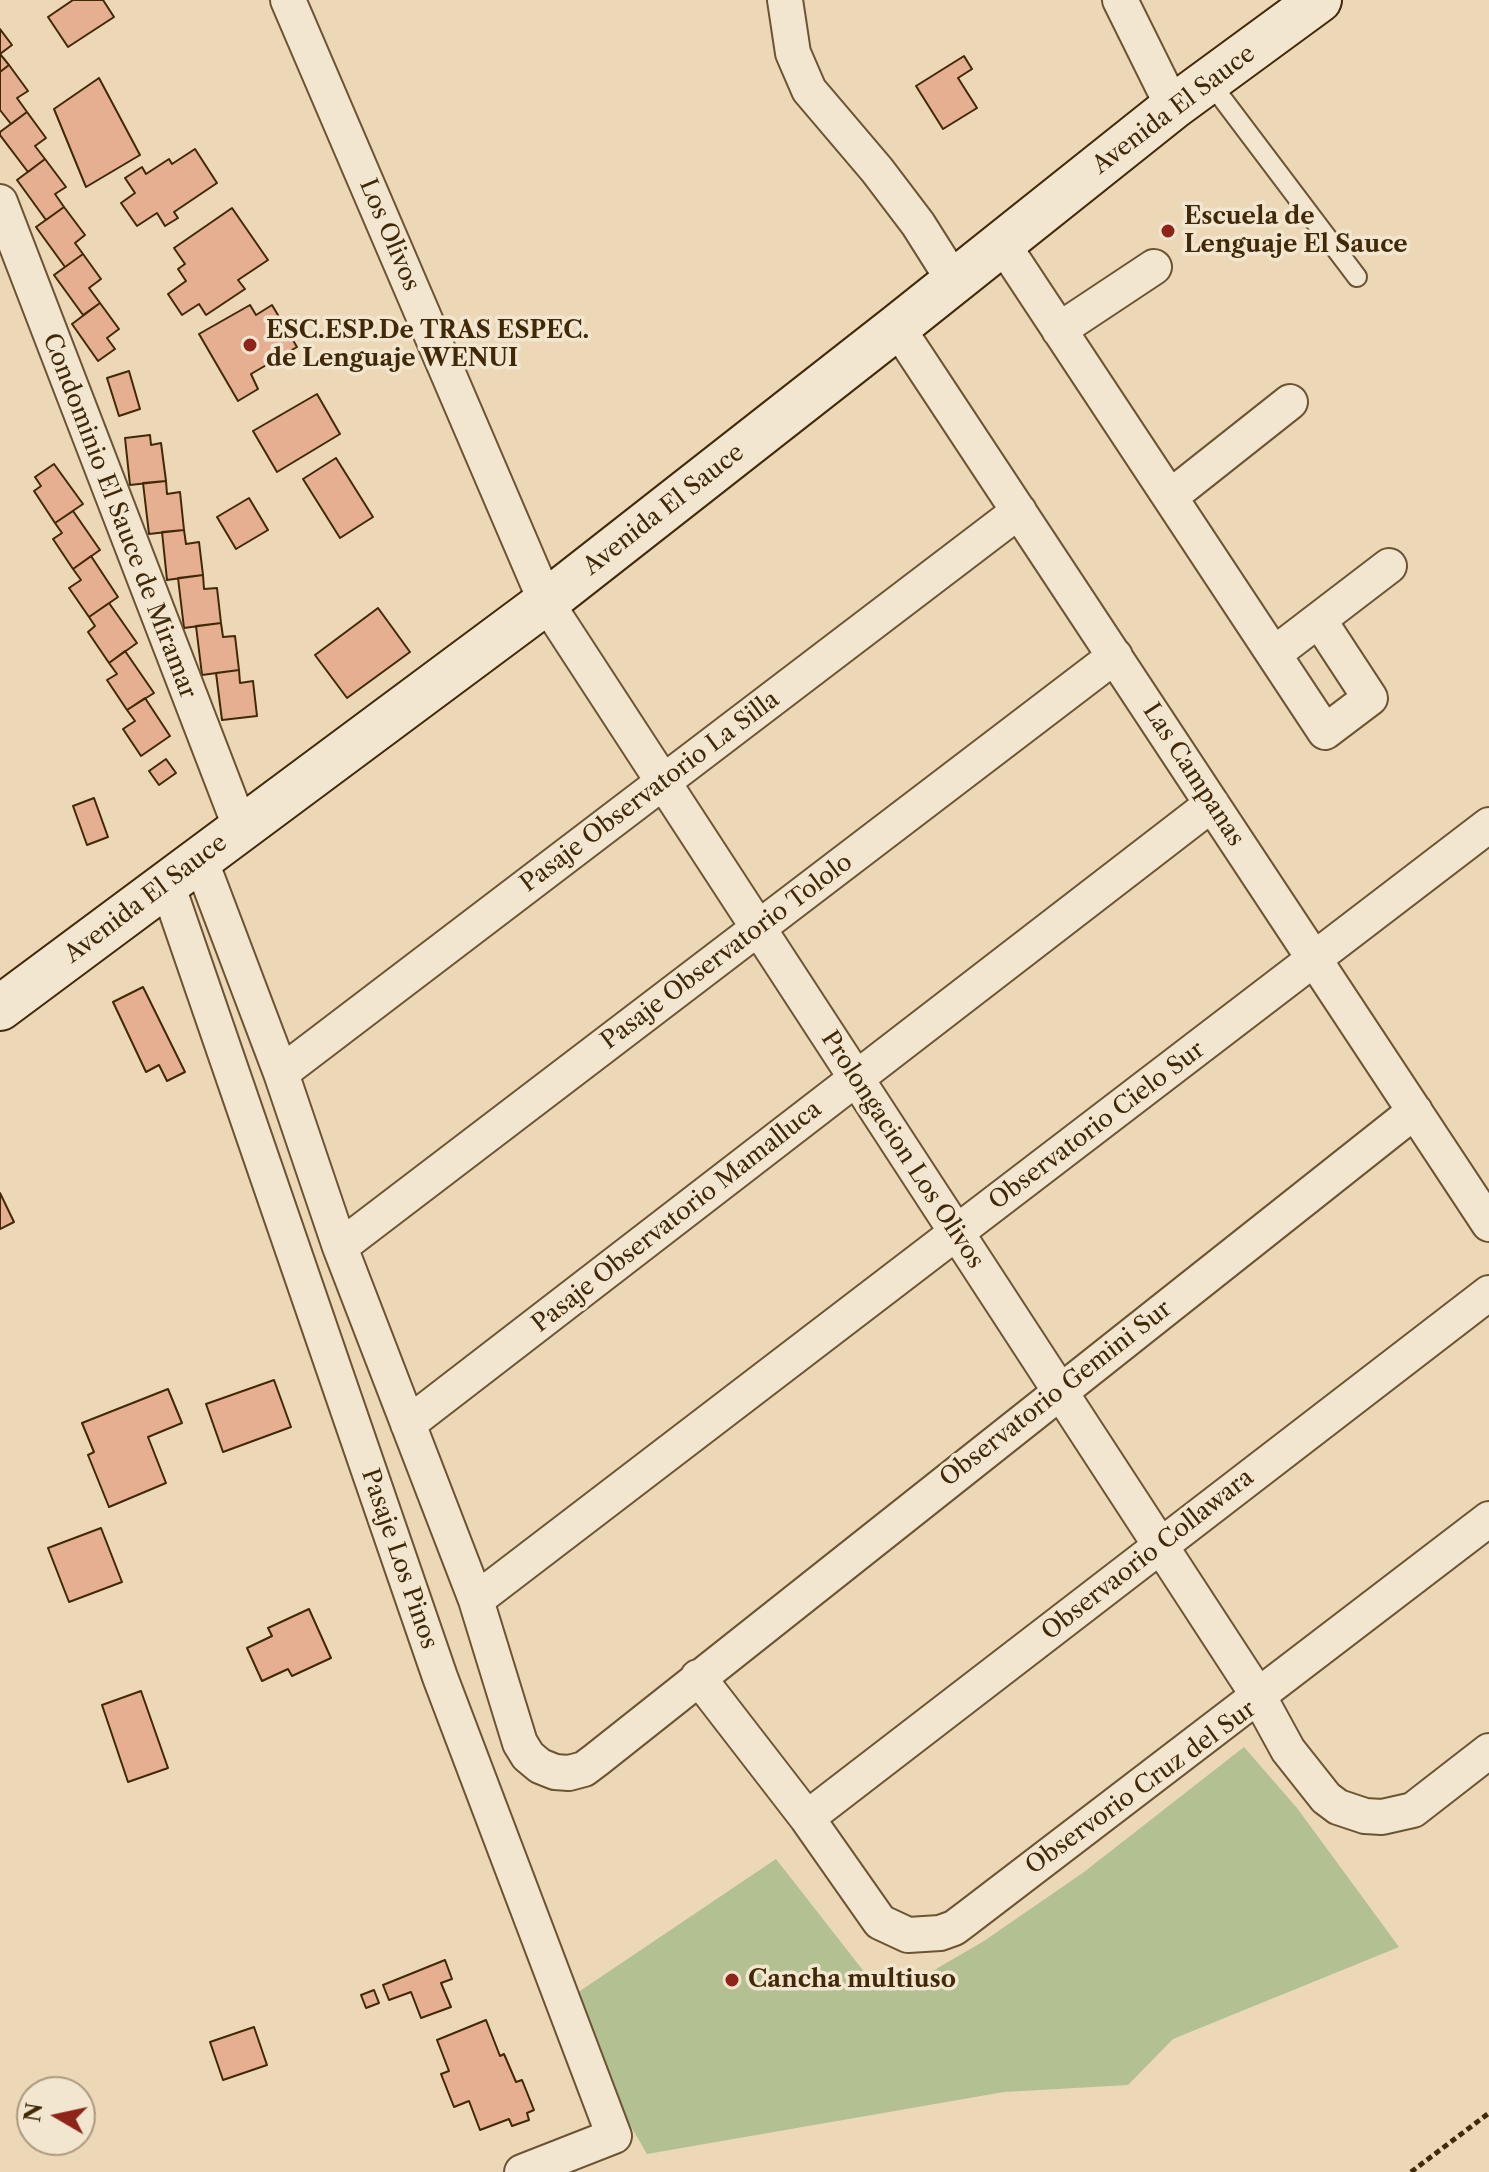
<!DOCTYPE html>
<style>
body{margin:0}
#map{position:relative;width:1489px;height:2172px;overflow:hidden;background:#ecd8b6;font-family:"Libre Caslon Text",serif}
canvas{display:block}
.north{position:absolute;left:16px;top:2076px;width:80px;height:80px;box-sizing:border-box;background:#f3e6d0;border:2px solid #ac9a7f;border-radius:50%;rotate:279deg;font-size:22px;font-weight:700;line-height:32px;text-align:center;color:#412806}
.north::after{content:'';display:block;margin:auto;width:28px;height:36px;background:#8f2418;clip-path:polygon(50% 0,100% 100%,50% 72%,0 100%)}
</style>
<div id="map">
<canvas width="1489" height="2172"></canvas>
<div class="north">N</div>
</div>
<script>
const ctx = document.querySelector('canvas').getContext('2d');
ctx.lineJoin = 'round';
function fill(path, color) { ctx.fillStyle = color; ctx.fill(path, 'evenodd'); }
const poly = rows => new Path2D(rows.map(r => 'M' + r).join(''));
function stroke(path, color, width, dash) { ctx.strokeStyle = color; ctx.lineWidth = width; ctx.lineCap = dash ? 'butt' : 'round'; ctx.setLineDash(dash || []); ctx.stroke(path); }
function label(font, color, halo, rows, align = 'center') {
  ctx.font = font + ' "Libre Caslon Text",serif'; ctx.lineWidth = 7; ctx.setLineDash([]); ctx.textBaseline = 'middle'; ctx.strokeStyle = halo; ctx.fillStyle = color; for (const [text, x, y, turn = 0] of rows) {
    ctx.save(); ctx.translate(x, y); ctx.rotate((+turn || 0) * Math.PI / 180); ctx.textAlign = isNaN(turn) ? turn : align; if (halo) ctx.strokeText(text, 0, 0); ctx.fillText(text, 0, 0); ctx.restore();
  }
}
fill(poly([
 [1244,1747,1297,1808,1399,1947,1173,2039,1128,2085,1004,2092,647,2154,602,2077,574,1995,776,1859,869,1978,919,1979,984,1941,1084,1872]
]), '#b2c092');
const building = poly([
 [73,0,103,0,114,17,68,47,48,17,73,0],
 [0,29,12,45,0,54,9,65,0,72,0,29],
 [964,56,972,69,958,78,977,108,943,129,916,86,964,56],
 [9,65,28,91,17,98,27,112,11,124,0,110,0,72,9,65],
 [99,78,140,155,86,187,54,109,99,78],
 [27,112,46,138,35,146,45,159,28,172,0,135,0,132,27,112],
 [195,149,217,183,174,212,178,218,165,226,157,213,137,226,121,203,135,193,125,178,142,167,146,174,169,159,172,164,195,149],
 [45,159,66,187,55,194,64,207,46,220,17,180,45,159],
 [64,207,85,235,75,243,83,254,65,267,36,227,64,207],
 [232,208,268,260,238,280,245,289,206,315,199,304,182,315,168,294,186,281,178,269,185,264,174,248,232,208],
 [83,254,101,279,89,288,100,303,83,315,54,275,83,254],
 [100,303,119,329,107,338,115,349,98,361,72,324,100,303],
 [250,305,256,315,272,305,297,347,251,374,258,389,238,401,199,334,250,305],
 [129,371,140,409,119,416,107,378,129,371],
 [317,394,340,434,277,472,253,431,317,394],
 [150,435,151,445,161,443,166,481,130,485,125,438,150,435],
 [336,458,373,517,340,538,303,479,336,458],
 [54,464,83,504,55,523,34,491,41,486,35,477,54,464],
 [166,481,167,494,180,492,184,530,149,534,143,483,166,481],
 [249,498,268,530,236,549,217,517,249,498],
 [73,511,100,550,73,569,53,539,62,533,55,523,73,511],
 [184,530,186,544,199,542,203,575,167,580,162,532,184,530],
 [91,556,118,597,89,617,69,588,81,580,73,569,91,556],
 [203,575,204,589,217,588,221,623,184,628,178,578,203,575],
 [109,603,137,643,109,663,88,632,95,626,89,617,109,603],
 [378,608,410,652,347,698,315,655,378,608],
 [221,623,223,637,235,636,239,670,202,675,196,626,221,623],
 [125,651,154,693,127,710,107,680,117,674,109,663,125,651],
 [239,670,240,683,253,681,257,716,222,720,216,673,239,670],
 [145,698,170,736,141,756,123,729,135,721,127,710,145,698],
 [166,759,176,773,159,785,149,771,166,759],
 [94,798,108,837,87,845,73,806,94,798],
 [143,987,185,1072,167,1081,159,1065,146,1072,113,1002,143,987],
 [0,1193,14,1222,0,1229,0,1193],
 [274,1380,291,1427,223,1452,206,1404,274,1380],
 [168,1389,182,1423,148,1437,166,1483,109,1507,88,1455,94,1452,82,1423,168,1389],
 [101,1528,122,1582,69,1602,48,1548,101,1528],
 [309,1609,331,1658,292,1676,288,1669,262,1681,247,1648,272,1636,268,1628,309,1609],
 [141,1691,168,1768,128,1782,102,1705,141,1691],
 [445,1960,452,1979,441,1983,451,2007,421,2018,411,1992,389,2000,383,1985,445,1960],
 [374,1990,379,2003,366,2008,361,1995,374,1990],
 [486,2020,500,2056,504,2054,516,2082,522,2080,534,2110,527,2113,529,2120,512,2126,509,2119,480,2130,469,2101,454,2107,441,2074,449,2071,437,2040,486,2020],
 [254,2027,267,2065,223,2080,210,2042,254,2027]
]);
fill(building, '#e7af91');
stroke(building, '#412806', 2);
const lane = poly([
 [1209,81,1357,277]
]);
const street = poly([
 [288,0,546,602,1259,1697,1288,1750,1326,1798,1338,1807,1365,1816,1382,1817,1413,1810,1489,1751],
 [785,0,793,53,809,90,877,170,918,224,954,281],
 [1120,0,1173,107],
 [0,202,241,829],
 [1002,243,1325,732,1370,698,1319,620],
 [897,327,1489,1224],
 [1059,330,1154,267],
 [1170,497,1290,402],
 [1274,654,1389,566],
 [200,859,281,1073,340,1247,476,1600,520,1743,528,1756,540,1766,555,1772,569,1773,584,1769,596,1760,1415,1111],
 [167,884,440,1677,614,2136,522,2172],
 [281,1073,1019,511],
 [340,1247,1115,656],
 [408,1424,1212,804],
 [476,1600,1489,825],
 [698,1677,807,1818,880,1922,908,1935,940,1933,954,1928,966,1919,1489,1519],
 [807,1818,1489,1293]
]);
const secondary = poly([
 [0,1008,546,602,897,327,1173,107,1319,0]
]);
stroke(lane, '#6c5432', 22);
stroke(street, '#6c5432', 38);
stroke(secondary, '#412806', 48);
stroke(poly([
 [1411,2172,1489,2113]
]), '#412806', 5, [6, 4]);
stroke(lane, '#f3e6d0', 18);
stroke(street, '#f3e6d0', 34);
stroke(secondary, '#f3e6d0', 44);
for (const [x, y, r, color] of [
 [1168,231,8,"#8f2418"],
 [250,345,8,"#8f2418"],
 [732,1980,8,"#8f2418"]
]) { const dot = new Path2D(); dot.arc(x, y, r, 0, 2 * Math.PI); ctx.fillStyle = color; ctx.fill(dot); stroke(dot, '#f3e6d0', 3); }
label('24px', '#412806', '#f3e6d0', [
 ["Avenida El Sauce",1174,110,-37],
 ["Los Olivos",389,235,67],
 ["Avenida El Sauce",664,510,-38],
 ["Condominio El Sauce de Miramar",119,516,69],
 ["Las Campanas",1193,775,57],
 ["Pasaje Observatorio La Silla",650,792,-37],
 ["Avenida El Sauce",146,899,-37],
 ["Pasaje Observatorio Tololo",727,952,-37],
 ["Observatorio Cielo Sur",1097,1126,-37],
 ["Prolongacion Los Olivos",902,1150,57],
 ["Pasaje Observatorio Mamalluca",677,1217,-38],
 ["Observatorio Gemini Sur",1056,1394,-38],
 ["Observaorio Collawara",1148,1555,-38],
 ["Pasaje Los Pinos",399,1559,71],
 ["Observorio Cruz del Sur",1141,1788,-36]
]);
label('bold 24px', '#412806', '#f3e6d0', [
 ["Escuela de",1184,217],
 ["Lenguaje El Sauce",1184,245],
 ["ESC.ESP.De TRAS ESPEC.",266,331],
 ["de Lenguaje WENUI",266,359],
 ["Cancha multiuso",748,1980]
], 'left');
</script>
